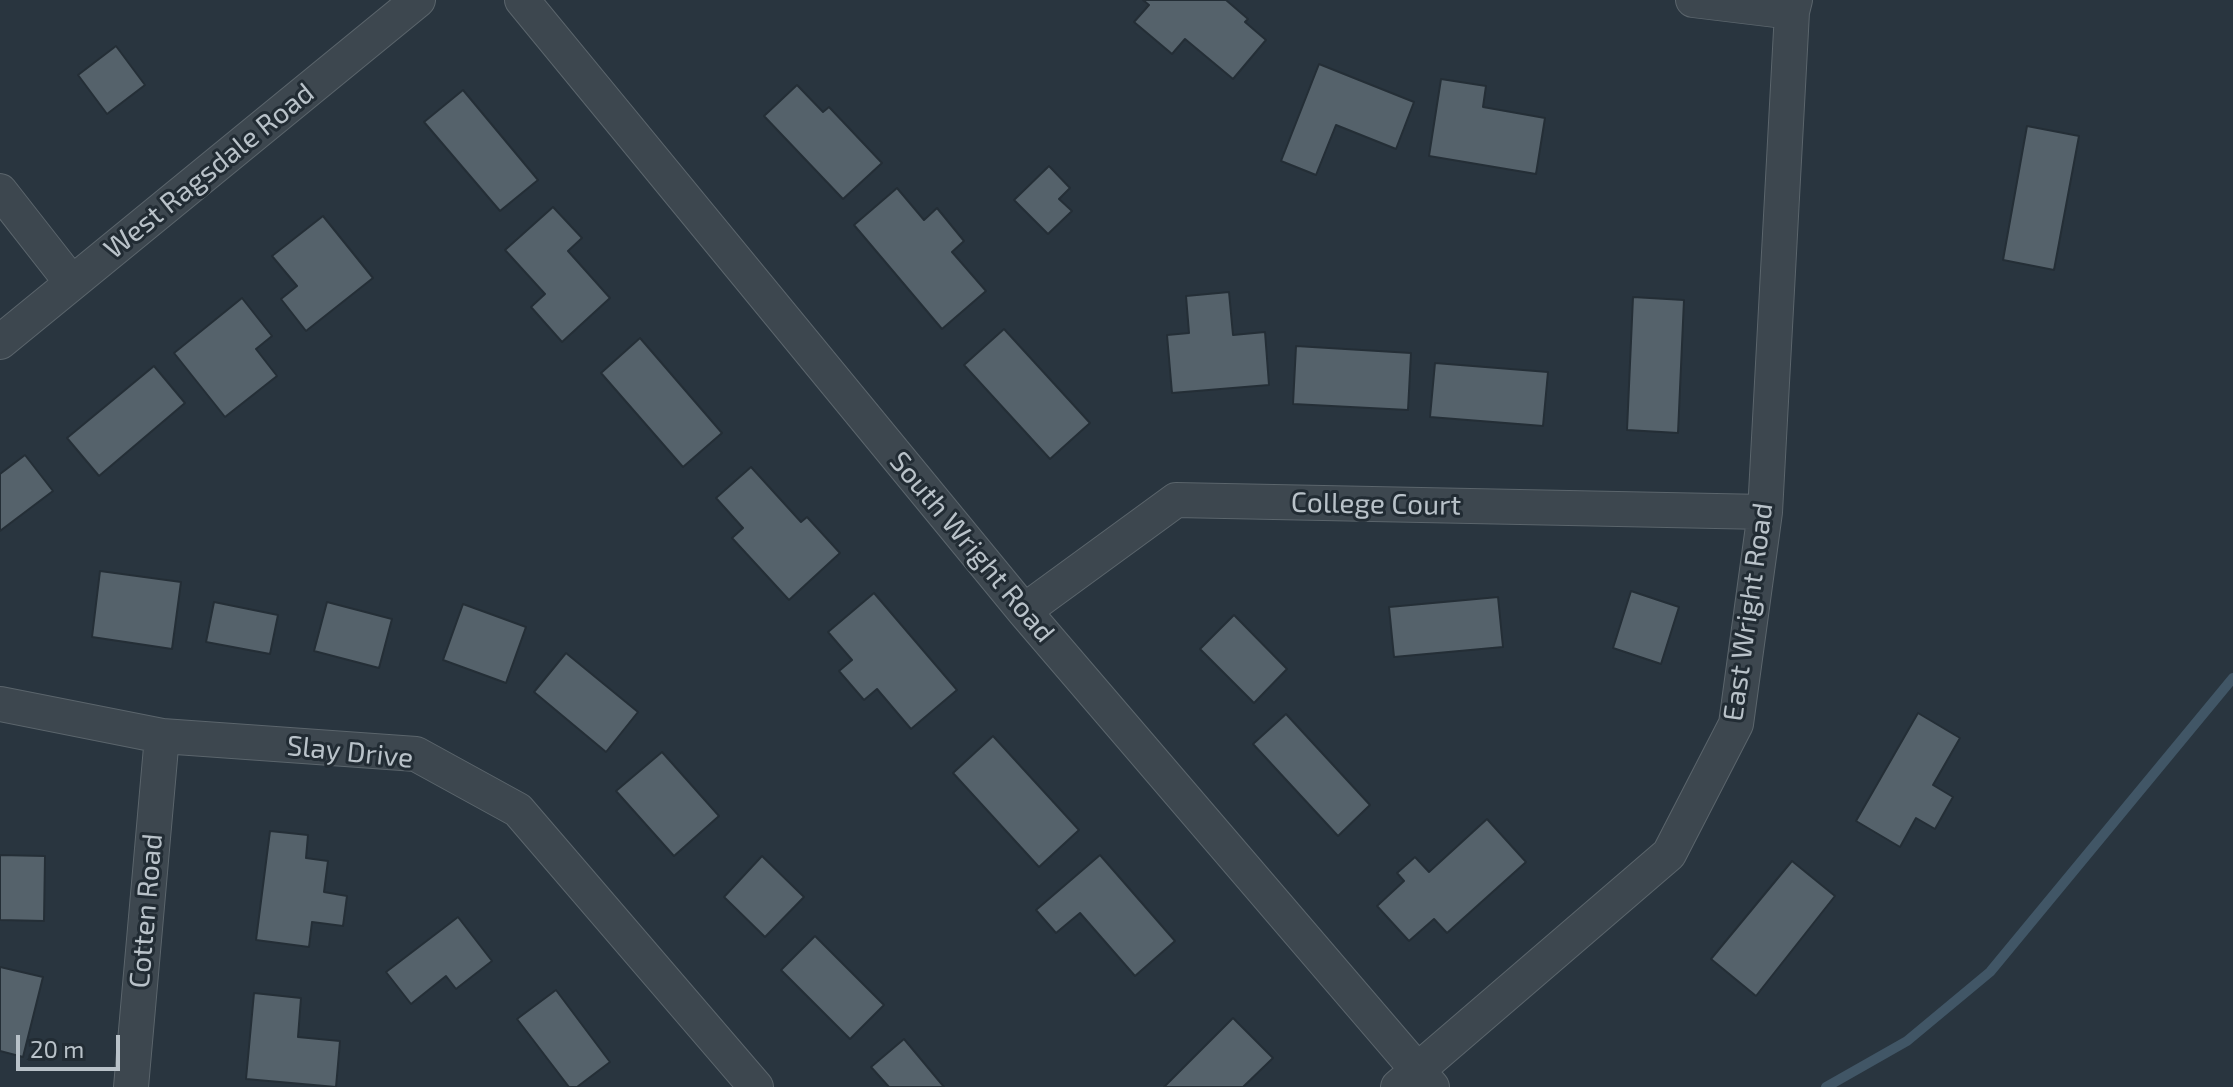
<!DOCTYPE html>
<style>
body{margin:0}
#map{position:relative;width:2233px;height:1087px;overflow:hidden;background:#29353f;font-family:"Exo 2",sans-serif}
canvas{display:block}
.scale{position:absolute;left:16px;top:1035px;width:104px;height:36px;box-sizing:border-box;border:4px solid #b9c2c9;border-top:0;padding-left:10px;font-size:24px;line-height:28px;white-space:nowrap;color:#b9c2c9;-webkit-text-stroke:6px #222c34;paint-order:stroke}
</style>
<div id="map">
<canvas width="2233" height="1087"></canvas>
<div class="scale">20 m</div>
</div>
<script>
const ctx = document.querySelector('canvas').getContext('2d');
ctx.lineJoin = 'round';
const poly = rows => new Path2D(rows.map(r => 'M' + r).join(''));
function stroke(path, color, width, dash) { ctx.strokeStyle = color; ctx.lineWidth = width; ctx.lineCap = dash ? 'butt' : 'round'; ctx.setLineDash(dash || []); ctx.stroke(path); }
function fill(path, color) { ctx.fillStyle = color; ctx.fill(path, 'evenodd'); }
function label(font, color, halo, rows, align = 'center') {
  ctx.font = font + ' "Exo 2",sans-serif'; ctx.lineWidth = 6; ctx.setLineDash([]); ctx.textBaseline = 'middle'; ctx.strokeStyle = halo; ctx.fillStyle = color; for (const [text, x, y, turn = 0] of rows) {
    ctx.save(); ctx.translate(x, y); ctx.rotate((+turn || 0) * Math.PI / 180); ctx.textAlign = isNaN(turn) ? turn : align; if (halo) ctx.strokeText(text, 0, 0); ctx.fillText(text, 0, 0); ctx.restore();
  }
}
stroke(poly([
 [1826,1087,1907,1041,1990,972,2233,678]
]), '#415666', 10);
const building = poly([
 [1143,0,1226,0,1248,19,1245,22,1266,40,1233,79,1185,39,1172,54,1134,22,1149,5,1143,0],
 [116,46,145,85,107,114,78,75,116,46],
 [1319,64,1414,102,1396,149,1336,125,1316,175,1281,161,1319,64],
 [1441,79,1486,86,1483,107,1545,118,1536,174,1429,156,1441,79],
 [797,85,823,112,829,107,882,163,843,199,764,116,797,85],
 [463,90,538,180,500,211,424,122,463,90],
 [2027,126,2079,136,2054,270,2003,260,2027,126],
 [1049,166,1070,188,1059,199,1072,211,1048,234,1014,200,1049,166],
 [897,188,924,220,937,208,964,241,952,252,986,291,942,329,854,225,897,188],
 [553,207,582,238,568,251,610,298,562,342,531,307,545,294,505,250,553,207],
 [323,216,373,278,306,331,281,299,297,286,272,256,323,216],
 [1229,292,1233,335,1265,332,1269,385,1172,393,1167,335,1189,333,1186,296,1229,292],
 [1633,297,1684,300,1678,433,1627,430,1633,297],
 [242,298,272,336,256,349,277,376,225,417,174,353,242,298],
 [1004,329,1090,423,1050,459,964,365,1004,329],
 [640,338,722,433,683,467,601,373,640,338],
 [1296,346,1411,353,1408,410,1293,404,1296,346],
 [1435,363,1548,372,1543,426,1430,417,1435,363],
 [154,366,185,403,99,476,67,438,154,366],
 [25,455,53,491,0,531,0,474,25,455],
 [751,467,801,522,807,517,840,553,789,600,732,538,743,528,716,498,751,467],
 [100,571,181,582,172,649,92,637,100,571],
 [1631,591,1679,607,1661,664,1613,648,1631,591],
 [874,593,957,690,911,729,877,689,864,700,839,671,852,660,828,632,874,593],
 [1498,597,1503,647,1394,657,1389,607,1498,597],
 [214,602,278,615,270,654,206,642,214,602],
 [327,602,392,619,379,668,314,651,327,602],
 [463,604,526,627,506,683,443,660,463,604],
 [1234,615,1287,669,1254,703,1200,649,1234,615],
 [566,653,638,712,606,752,534,692,566,653],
 [1918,713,1960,738,1933,785,1953,797,1935,829,1916,818,1900,847,1856,821,1918,713],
 [1286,714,1370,805,1338,836,1253,744,1286,714],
 [993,736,1079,830,1039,867,953,773,993,736],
 [662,752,719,816,674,856,616,791,662,752],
 [1487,819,1526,862,1447,933,1434,919,1409,941,1377,906,1404,881,1397,873,1415,857,1429,872,1487,819],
 [270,831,308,835,306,858,328,861,324,892,347,896,343,926,312,922,309,947,256,940,270,831],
 [0,855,45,856,44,921,0,920,0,855],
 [1100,855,1175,941,1135,976,1080,913,1056,933,1036,910,1100,855],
 [762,856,804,897,765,937,724,897,762,856],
 [1792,861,1835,896,1756,996,1711,959,1792,861],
 [458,917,492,961,456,989,446,976,411,1004,386,972,458,917],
 [815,936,884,1005,850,1039,781,970,815,936],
 [0,967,43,977,23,1057,0,1051,0,967],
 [556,990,610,1062,577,1087,569,1087,517,1019,556,990],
 [254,993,301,998,298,1037,340,1041,336,1087,246,1079,254,993],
 [1233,1018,1273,1058,1243,1087,1164,1087,1233,1018],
 [904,1039,944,1087,889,1087,871,1067,904,1039]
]);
fill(building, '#55626b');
stroke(building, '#242e36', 2);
const minor = poly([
 [522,0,1024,611,1432,1087],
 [1693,0,1792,12],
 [0,191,72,283],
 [0,342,418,0],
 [1024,611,1176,500,1765,512],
 [0,704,162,736,416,754,518,810,756,1087],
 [131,1087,162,736],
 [1398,1087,1669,854,1736,724,1765,512,1792,12,1795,0]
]);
stroke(minor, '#5b656c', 36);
stroke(minor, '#3d474f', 34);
label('28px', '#b9c2c9', '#222c34', [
 ["West Ragsdale Road",209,171,-39],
 ["College Court",1376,504,1],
 ["South Wright Road",972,547,50],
 ["East Wright Road",1748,612,-82],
 ["Slay Drive",350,752,6],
 ["Cotten Road",146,911,-85]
]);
</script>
